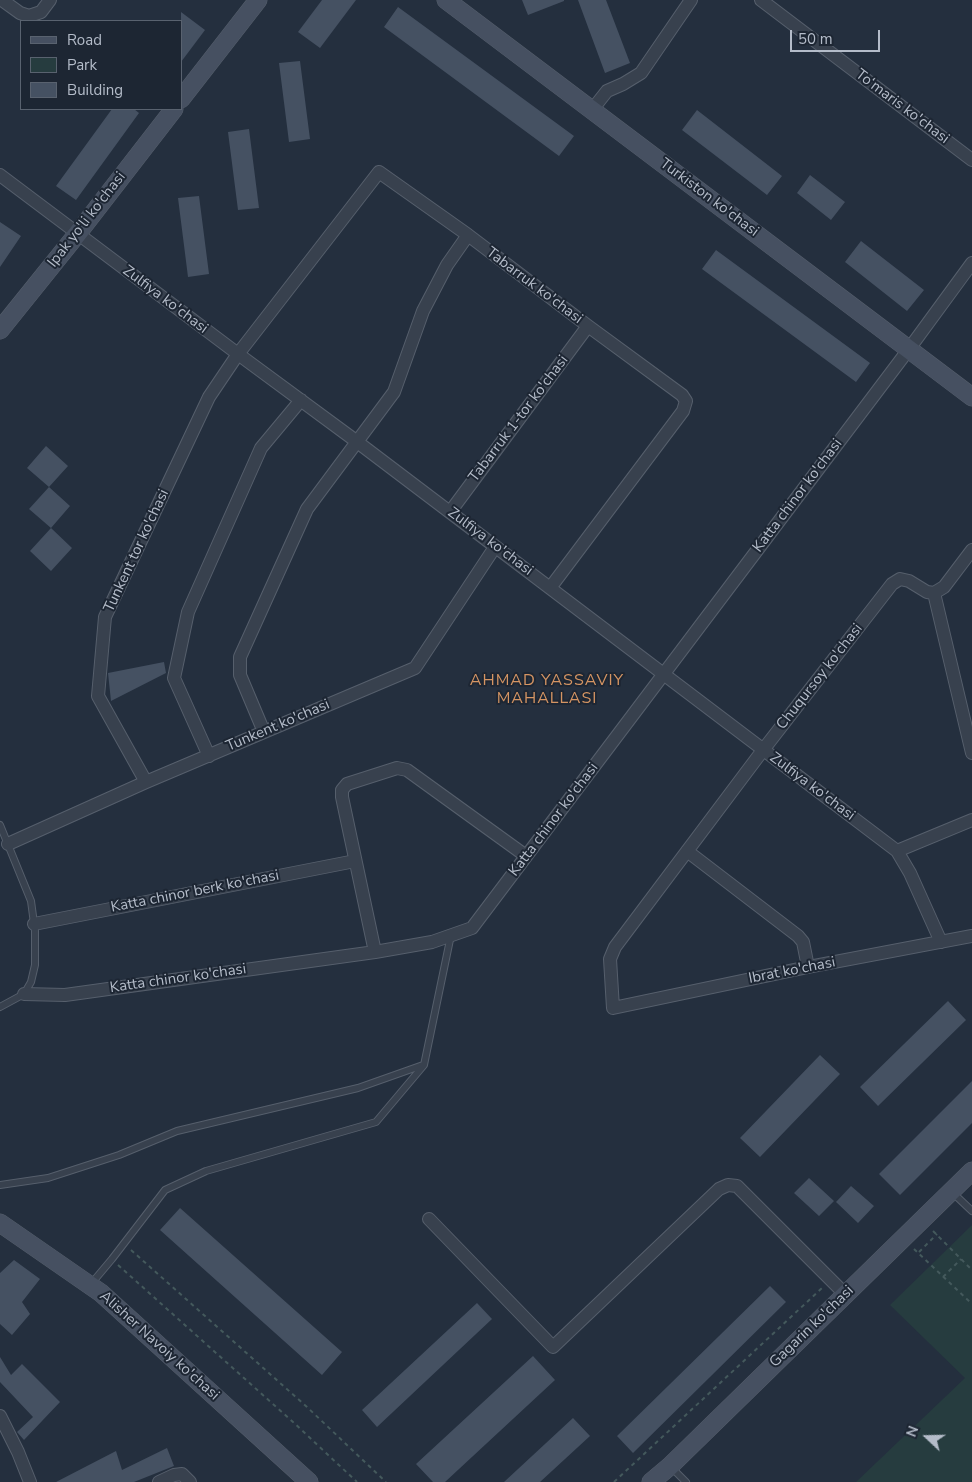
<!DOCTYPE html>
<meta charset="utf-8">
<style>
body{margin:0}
#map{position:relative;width:972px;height:1482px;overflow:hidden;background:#242f3e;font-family:"Nunito Sans",sans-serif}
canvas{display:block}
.legend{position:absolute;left:20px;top:20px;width:162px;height:90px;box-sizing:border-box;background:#1d2633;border:1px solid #59626f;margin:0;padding:6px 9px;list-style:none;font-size:15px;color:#b4bcc9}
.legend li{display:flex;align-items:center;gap:10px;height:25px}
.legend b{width:25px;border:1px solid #59626f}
.north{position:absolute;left:902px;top:1412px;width:50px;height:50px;-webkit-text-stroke:4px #1d2633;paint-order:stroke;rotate:291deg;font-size:14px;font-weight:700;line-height:20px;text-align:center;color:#b4bcc9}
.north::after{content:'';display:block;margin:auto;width:18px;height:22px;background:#b4bcc9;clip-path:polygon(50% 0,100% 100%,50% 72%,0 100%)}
.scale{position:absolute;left:790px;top:30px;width:90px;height:22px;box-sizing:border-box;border:2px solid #b4bcc9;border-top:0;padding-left:6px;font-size:15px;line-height:18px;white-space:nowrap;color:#b4bcc9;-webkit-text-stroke:4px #1d2633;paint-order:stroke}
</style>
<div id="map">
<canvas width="972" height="1482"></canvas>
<ul class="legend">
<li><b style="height:6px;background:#465061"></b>Road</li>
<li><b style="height:14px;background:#263c3f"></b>Park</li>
<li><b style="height:14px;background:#455162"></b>Building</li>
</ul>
<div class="north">N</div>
<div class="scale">50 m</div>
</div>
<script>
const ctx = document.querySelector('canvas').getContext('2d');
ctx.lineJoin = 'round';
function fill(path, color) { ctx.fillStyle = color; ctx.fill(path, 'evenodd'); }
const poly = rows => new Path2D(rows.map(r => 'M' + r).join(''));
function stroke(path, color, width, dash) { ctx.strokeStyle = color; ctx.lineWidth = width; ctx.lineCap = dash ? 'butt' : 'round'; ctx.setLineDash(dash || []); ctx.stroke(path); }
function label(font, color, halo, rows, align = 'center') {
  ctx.font = font + ' "Nunito Sans",sans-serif'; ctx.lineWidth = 4; ctx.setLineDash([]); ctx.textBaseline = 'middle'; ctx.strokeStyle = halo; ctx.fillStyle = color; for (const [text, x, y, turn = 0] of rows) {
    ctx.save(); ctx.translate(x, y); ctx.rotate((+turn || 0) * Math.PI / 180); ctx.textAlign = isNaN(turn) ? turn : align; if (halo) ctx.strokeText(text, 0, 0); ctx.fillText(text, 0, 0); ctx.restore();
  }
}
fill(poly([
 [972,1225,972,1482,856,1482,965,1378,890,1305]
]), '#263c3f');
fill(poly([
 [322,0,356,0,320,48,298,32],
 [522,0,564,0,564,1,528,15],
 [578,0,606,0,630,63,605,73],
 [398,7,574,136,559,156,384,27],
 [181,12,205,30,181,62],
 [300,61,310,139,289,142,279,63],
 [112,109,134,109,139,113,76,200,56,186],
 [697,110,782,176,767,195,682,130],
 [249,129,259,208,238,210,228,132],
 [810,175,845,202,831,220,797,193],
 [199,196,209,274,188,277,178,198],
 [0,222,21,236,0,267],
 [861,241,924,290,907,311,845,262],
 [716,250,870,363,856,382,702,269],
 [46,446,68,466,49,487,27,468],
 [49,487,70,506,51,528,29,509],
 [51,528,72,548,51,571,30,551],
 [164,662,166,673,111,701,108,673],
 [948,1001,966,1020,878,1106,860,1087],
 [820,1055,840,1074,760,1157,740,1138],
 [972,1081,972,1123,900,1195,879,1174],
 [809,1178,834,1201,819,1216,794,1193],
 [851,1186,874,1206,858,1223,836,1202],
 [180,1208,342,1352,322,1375,160,1230],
 [14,1260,40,1279,22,1302,30,1314,12,1335,0,1324,0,1273],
 [770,1286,786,1302,633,1453,617,1436],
 [477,1303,492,1319,377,1427,362,1410],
 [533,1356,555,1380,445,1482,433,1482,416,1464],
 [0,1357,11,1375,22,1364,60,1402,24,1440,17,1432,33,1417,0,1382],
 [573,1418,590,1436,540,1482,504,1482],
 [167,1448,174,1466,134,1482,56,1482,116,1451,122,1470]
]), '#455162');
const lane = poly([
 [0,825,31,901,35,931,35,965,31,982,24,994,0,1007],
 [0,1185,48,1178,119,1155,177,1131,358,1088,423,1065],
 [953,1193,972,1211],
 [91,1284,112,1259,165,1190,206,1171,376,1122,424,1065,451,935],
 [671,1467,686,1482]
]);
const street = poly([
 [2,0,20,13,29,16,41,12,50,0],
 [761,0,972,160],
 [592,110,607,91,623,84,641,73,691,0],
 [0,175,238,354,356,441,897,851,910,873,941,942],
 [450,512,588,326],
 [972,550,944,587,934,593,927,592,909,581,900,579,892,584,763,750,615,947,610,959,613,1008,808,967,972,936],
 [934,593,972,753],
 [264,732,240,675,240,657,307,509,394,392,423,311,447,265,468,235],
 [209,756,174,678,188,612,261,448,301,400],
 [146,782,98,696,105,617,209,397,238,354,379,172,468,235,588,326,682,395,686,401,683,411,550,588],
 [8,844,146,782,415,668,495,547],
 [687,851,798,936,803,942,808,967],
 [897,851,972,820],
 [34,924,355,861],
 [375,952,342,797,342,790,347,784,397,768,407,770,526,856],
 [24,994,65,995,375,952,432,942,472,928,909,349,972,263],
 [429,1219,553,1347,719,1189,728,1185,737,1186,845,1294],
 [0,1416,18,1452,30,1482],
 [159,1482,174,1475,182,1474,190,1482]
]);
const secondary = poly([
 [446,0,972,397],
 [181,99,258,0],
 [0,330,78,233,174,109],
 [0,1223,101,1293,309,1482],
 [651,1482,670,1466,972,1171]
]);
stroke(lane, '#565f6c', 8);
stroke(street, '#565f6c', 14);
stroke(secondary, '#565f6c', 19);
stroke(poly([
 [933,1231,972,1270],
 [914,1249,972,1304],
 [131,1250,307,1407,386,1482],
 [919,1252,937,1234],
 [118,1265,293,1422,357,1482],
 [943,1277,961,1259],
 [614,1482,822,1288]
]), '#44595c', 2, [4, 4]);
stroke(lane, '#38414e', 6);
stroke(street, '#38414e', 12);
stroke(secondary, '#465061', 18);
label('15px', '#b4bcc9', '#1d2633', [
 ["To‘maris ko'chasi",902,107,37],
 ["Turkiston ko'chasi",709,198,37],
 ["Ipak yo'li ko'chasi",87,220,-52],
 ["Tabarruk ko'chasi",534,286,37],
 ["Zulfiya ko'chasi",165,300,37],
 ["Tabarruk 1-tor ko'chasi",519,419,-53],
 ["Katta chinor ko'chasi",798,496,-53],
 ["Zulfiya ko'chasi",490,542,37],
 ["Tunkent tor ko'chasi",137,551,-65],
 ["Chuqursoy ko'chasi",820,677,-52],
 ["Tunkent ko'chasi",278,726,-23],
 ["Zulfiya ko'chasi",812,787,37],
 ["Katta chinor ko'chasi",554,820,-53],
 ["Katta chinor berk ko'chasi",195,892,-11],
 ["Ibrat ko'chasi",792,971,-11],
 ["Katta chinor ko'chasi",178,979,-8],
 ["Gagarin ko'chasi",812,1327,-44],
 ["Alisher Navoiy ko'chasi",159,1346,42]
]);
ctx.letterSpacing = '1px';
label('16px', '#d59563', '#1d2633', [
 ["AHMAD YASSAVIY",547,681],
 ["MAHALLASI",547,699]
]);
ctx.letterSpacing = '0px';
</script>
